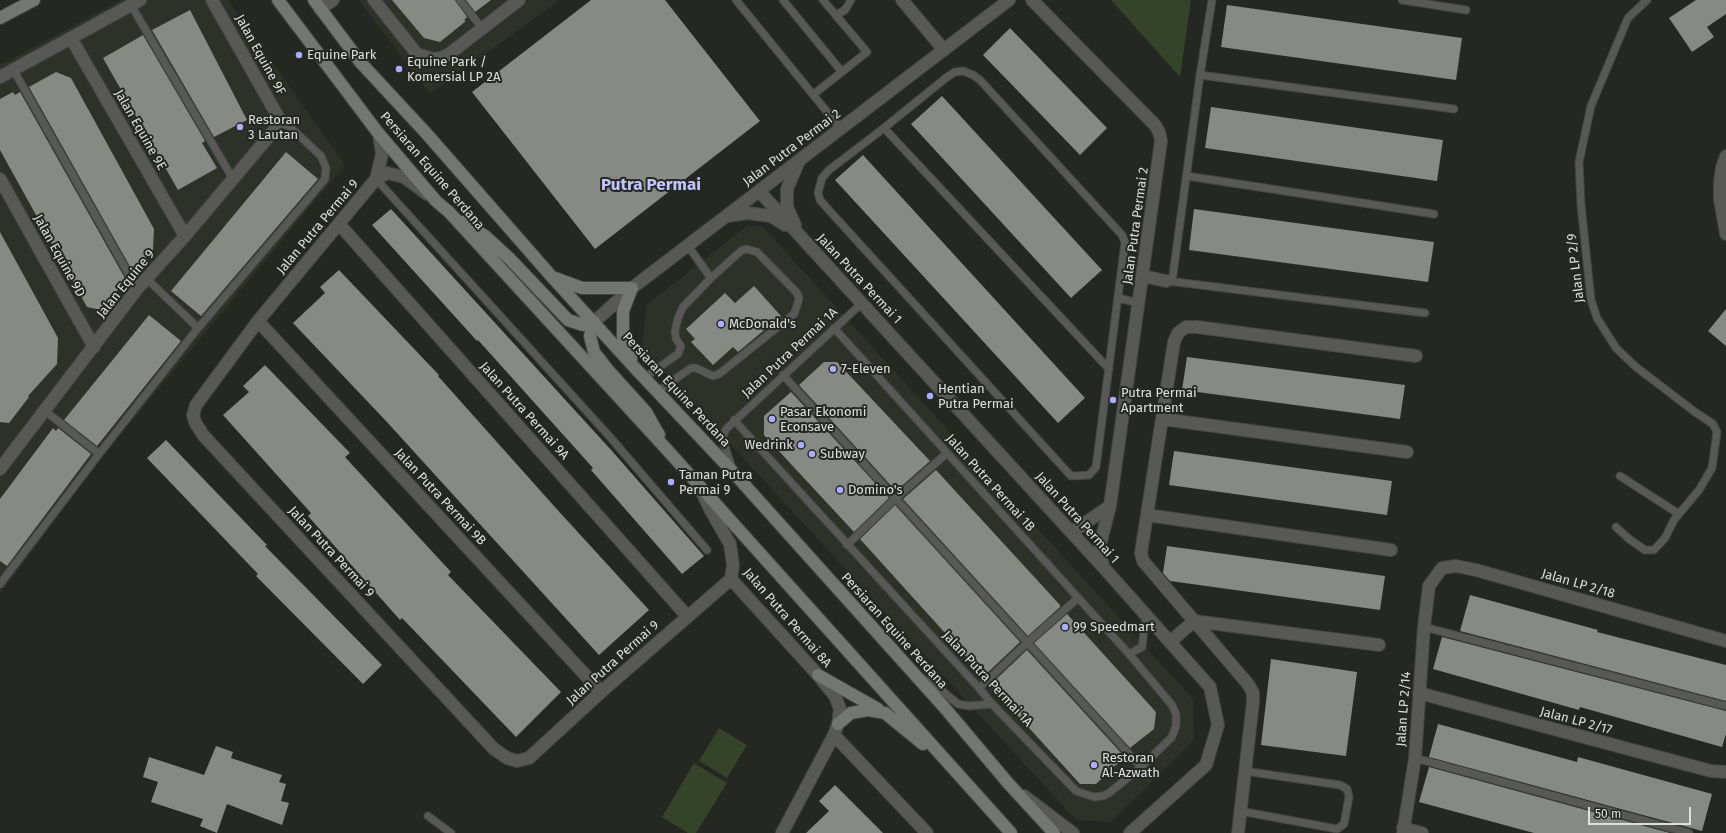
<!DOCTYPE html>
<style>
body{margin:0}
#map{position:relative;width:1726px;height:833px;overflow:hidden;background:#252723;font-family:"Fira Sans",sans-serif}
canvas{display:block}
.scale{position:absolute;left:1588px;top:807px;width:103px;height:18px;box-sizing:border-box;border:2px solid #dee0dd;border-top:0;padding-left:5px;font-size:12px;line-height:14px;white-space:nowrap;color:#dee0dd;-webkit-text-stroke:3px #252723;paint-order:stroke}
</style>
<div id="map">
<canvas width="1726" height="833"></canvas>
<div class="scale">50 m</div>
</div>
<script>
const ctx = document.querySelector('canvas').getContext('2d');
ctx.lineJoin = 'round';
function fill(path, color) { ctx.fillStyle = color; ctx.fill(path, 'evenodd'); }
const poly = rows => new Path2D(rows.map(r => 'M' + r).join(''));
function stroke(path, color, width, dash) { ctx.strokeStyle = color; ctx.lineWidth = width; ctx.lineCap = dash ? 'butt' : 'round'; ctx.setLineDash(dash || []); ctx.stroke(path); }
function label(font, color, halo, rows, align = 'center') {
  ctx.font = font + ' "Fira Sans",sans-serif'; ctx.lineWidth = 4; ctx.setLineDash([]); ctx.textBaseline = 'middle'; ctx.strokeStyle = halo; ctx.fillStyle = color; for (const [text, x, y, turn = 0] of rows) {
    ctx.save(); ctx.translate(x, y); ctx.rotate((+turn || 0) * Math.PI / 180); ctx.textAlign = isNaN(turn) ? turn : align; if (halo) ctx.strokeText(text, 0, 0); ctx.fillText(text, 0, 0); ctx.restore();
  }
}
fill(poly([
 [121,0,228,0,345,165,105,453,0,594,0,65],
 [359,0,560,0,430,94],
 [748,225,763,227,1193,699,1194,740,1111,822,1076,820,642,348,646,305]
]), '#2d3229');
fill(poly([
 [1111,0,1191,0,1180,77],
 [719,728,747,745,727,778,699,761],
 [694,763,727,783,696,833,688,833,662,817]
]), '#354328');
fill(poly([
 [392,0,455,0,467,17,464,20,466,21,440,42,424,38],
 [466,0,491,0,475,12],
 [591,0,665,0,760,121,595,249,472,92],
 [1696,0,1726,0,1726,14,1707,27,1714,37,1692,52,1669,18],
 [1227,5,1462,38,1456,80,1221,47],
 [190,10,247,120,214,137,152,30],
 [1010,28,1107,128,1080,155,983,55],
 [143,35,205,141,202,143,217,168,178,190,103,58],
 [56,72,71,78,154,229,153,250,133,272,29,87],
 [13,92,15,95,20,92,126,280,101,310,87,307,0,150,0,99],
 [942,96,1102,270,1071,298,911,124],
 [1211,107,1443,140,1437,181,1205,148],
 [286,152,318,179,201,316,171,291],
 [863,155,1085,398,1058,423,835,180],
 [391,209,612,451,704,556,682,574,591,470,593,468,478,340,477,341,372,225],
 [1194,209,1434,242,1428,282,1189,250],
 [0,232,58,338,57,364,28,396,29,397,9,423,0,422],
 [339,270,439,375,438,376,554,506,649,610,599,655,386,421,293,323,325,293,320,287],
 [754,286,781,316,738,352,733,347,713,365,691,342,695,339,686,329,725,293,735,303],
 [1726,309,1726,346,1708,331],
 [149,315,181,341,97,446,64,420],
 [1187,357,1405,385,1400,419,1182,390],
 [824,362,837,362,930,461,896,491,799,385],
 [265,365,350,453,345,457,451,572,448,575,561,692,516,737,402,618,400,620,308,516,311,513,223,415,249,392,243,386],
 [791,392,889,498,854,532,764,435,764,416],
 [53,428,56,431,58,428,91,454,7,566,0,561,0,499],
 [166,440,267,545,265,546,382,665,363,684,256,576,258,574,147,458],
 [1174,451,1392,481,1387,515,1169,485],
 [936,470,1060,605,1060,607,1028,636,903,499],
 [895,505,1020,642,984,676,860,539],
 [1167,546,1385,576,1380,610,1170,581,1163,573],
 [1470,595,1598,630,1597,632,1726,665,1726,701,1460,631],
 [1067,614,1156,712,1154,729,1130,748,1034,643],
 [1442,637,1726,711,1726,734,1722,747,1580,707,1579,710,1433,669],
 [1027,650,1122,754,1116,759,1119,762,1096,784,1080,784,990,685],
 [1271,659,1357,672,1346,756,1261,745],
 [1438,724,1577,762,1578,757,1712,794,1702,831,1429,757],
 [216,746,233,752,231,758,282,775,279,782,286,784,281,801,289,803,282,825,227,804,217,833,200,826,203,819,151,802,158,782,143,777,149,757,204,775],
 [1429,767,1670,833,1534,833,1419,802],
 [835,785,883,833,806,833,829,811,819,801]
]), '#868984');
const lane = poly([
 [460,0,482,28],
 [736,0,841,129],
 [783,0,842,72],
 [1402,0,1466,10],
 [131,5,233,179],
 [836,15,845,10,851,0],
 [13,69,137,289],
 [963,71,973,75,980,80,1122,235,1125,242,1096,467,1089,475,1071,476,827,208,820,200,818,193,822,178,829,170,884,128,947,77,955,72,963,71],
 [1200,75,1454,109],
 [814,94,867,52,823,0],
 [884,128,1109,369],
 [1187,176,1434,214],
 [376,179,610,437,707,550],
 [146,278,198,328],
 [1168,281,1425,313],
 [1172,282,1200,75,1212,0],
 [1118,298,1139,303],
 [783,375,1141,767],
 [644,378,678,354,681,346,676,339,675,331,678,318,683,307,711,278],
 [658,391,691,368,696,368,713,376,719,374,794,314,797,306,799,298,797,293,757,252,746,249,741,251,711,278,688,246],
 [44,410,99,454],
 [734,420,979,688,992,704,1076,791,1094,797,1103,796,1109,793,1141,767,1172,737,1176,726,1176,714,1172,705,1129,654,834,328],
 [732,468,724,444,723,436,726,429,862,303],
 [1620,476,1679,514],
 [1616,527,1629,539,1645,550,1654,550,1665,538,1674,520,1699,490,1712,468,1717,432,1713,424,1695,412,1636,367,1616,348,1597,318,1591,300,1581,205,1579,162,1591,106,1628,18,1647,0],
 [847,545,897,497,947,453],
 [0,584,99,454,198,328,325,179,326,168,321,156,290,127,281,122],
 [1424,627,1726,706],
 [1129,654,1142,647,1146,615],
 [923,679,941,690,958,704,969,706,992,704],
 [979,688,1028,642,1078,598],
 [1415,758,1689,833],
 [1240,811,1337,829,1344,824,1349,797,1347,789,1340,785,1244,771],
 [428,816,451,833]
]);
const street = poly([
 [374,0,417,54,433,59,441,58,449,54,519,0],
 [902,0,944,50],
 [1032,0,1155,125,1159,132,1161,141,1110,506,1101,541,1099,554,1103,565],
 [320,9,333,0],
 [71,38,185,236],
 [0,77,140,0],
 [1726,156,1722,168,1720,183,1720,199,1726,234],
 [0,179,94,347],
 [376,179,382,154,379,134],
 [759,191,1104,568,1210,687,1218,725,1206,765,1130,833],
 [427,194,404,177,387,173,376,179,258,321,196,405,193,415,195,422,203,435,494,749,507,758,517,761,529,758,601,692,731,579],
 [728,216,747,213,771,216,785,225],
 [339,224,687,616],
 [795,225,787,207,787,189,799,161],
 [1143,276,1166,281],
 [258,321,601,692],
 [594,322,632,288,1009,0],
 [1162,419,1407,452],
 [0,469,137,289,185,236,281,122,212,0],
 [700,488,710,509,730,544,733,565,731,579],
 [1147,515,1391,550],
 [1072,532,1110,506],
 [731,579,818,675,835,696,840,709,838,724,834,735,782,833],
 [1170,642,1194,621,1379,645],
 [1419,693,1711,771,1726,772],
 [834,735,927,833],
 [1024,796,1073,833],
 [1403,828,1422,833],
 [1238,833,1253,702,1253,693,1248,684,1143,561,1141,553,1174,342,1178,333,1186,327,1197,327,1416,356],
 [1403,833,1415,758,1424,627,1429,586,1442,568,1456,566,1476,570,1726,641]
]);
const secondary = poly([
 [278,0,379,134,436,201,449,212,670,453,1011,833],
 [314,0,361,63,426,133,552,277,635,368,733,472,944,707,1008,783,1054,833],
 [0,18,34,0],
 [464,222,485,236,510,259,568,320,583,325,594,322],
 [555,278,582,288,632,288,623,311,623,338,631,359],
 [594,322,590,336,594,352,608,370,646,412,659,435],
 [818,675,878,709],
 [838,724,851,713,868,710,885,713,923,744]
]);
stroke(lane, '#434541', 9);
stroke(street, '#434541', 14);
stroke(secondary, '#434541', 14);
stroke(lane, '#585957', 7);
stroke(street, '#585957', 12);
stroke(secondary, '#747673', 12);
for (const [x, y, r, color] of [
 [299,55,4,"#abaffb"],
 [399,69,4,"#abaffb"],
 [240,127,4,"#abaffb"],
 [721,324,4,"#abaffb"],
 [833,369,4,"#abaffb"],
 [930,396,4,"#abaffb"],
 [1113,400,4,"#abaffb"],
 [772,419,4,"#abaffb"],
 [801,445,4,"#abaffb"],
 [812,454,4,"#abaffb"],
 [671,482,4,"#abaffb"],
 [840,490,4,"#abaffb"],
 [1065,627,4,"#abaffb"],
 [1094,765,4,"#abaffb"]
]) { const dot = new Path2D(); dot.arc(x, y, r, 0, 2 * Math.PI); ctx.fillStyle = color; ctx.fill(dot); stroke(dot, '#252723', 1.5); }
label('13px', '#dee0dd', '#252723', [
 ["Jalan Equine 9F",260,55,61],
 ["Jalan Equine 9E",140,130,60],
 ["Jalan Putra Permai 2",792,148,-37],
 ["Persiaran Equine Perdana",432,171,49],
 ["Jalan Putra Permai 2",1136,226,-82],
 ["Jalan Putra Permai 9",318,227,-50],
 ["Jalan Equine 9D",59,256,61],
 ["Jalan LP 2/9",1576,268,-97],
 ["Jalan Putra Permai 1",859,279,47],
 ["Jalan Equine 9",126,284,-51],
 ["Jalan Putra Permai 1A",790,353,-43],
 ["Persiaran Equine Perdana",676,390,47],
 ["Jalan Putra Permai 9A",524,411,48],
 ["Jalan Putra Permai 1B",990,483,48],
 ["Jalan Putra Permai 9B",440,497,47],
 ["Jalan Putra Permai 1",1077,518,48],
 ["Jalan Putra Permai 9",331,552,47],
 ["Jalan LP 2/18",1578,584,16],
 ["Jalan Putra Permai 8A",787,618,49],
 ["Persiaran Equine Perdana",894,631,48],
 ["Jalan Putra Permai 9",613,663,-42],
 ["Jalan Putra Permai 1A",987,679,47],
 ["Jalan LP 2/14",1404,709,-86],
 ["Jalan LP 2/17",1576,721,15]
]);
label('13px', '#dee0dd', '#252723', [
 ["Equine Park",307,55],
 ["Equine Park /",407,62],
 ["Komersial LP 2A",407,77],
 ["Restoran",248,120],
 ["3 Lautan",248,135],
 ["McDonald's",729,324],
 ["7-Eleven",841,369],
 ["Hentian",938,389],
 ["Putra Permai",938,404],
 ["Putra Permai",1121,393],
 ["Apartment",1121,408],
 ["Pasar Ekonomi",780,412],
 ["Econsave",780,427],
 ["Wedrink",793,445,"right"],
 ["Subway",820,454],
 ["Taman Putra",679,475],
 ["Permai 9",679,490],
 ["Domino's",848,490],
 ["99 Speedmart",1073,627],
 ["Restoran",1102,758],
 ["Al-Azwath",1102,773]
], 'left');
label('bold 17px', '#c0c5fe', '#252723', [
 ["Putra Permai",651,185]
]);
</script>
